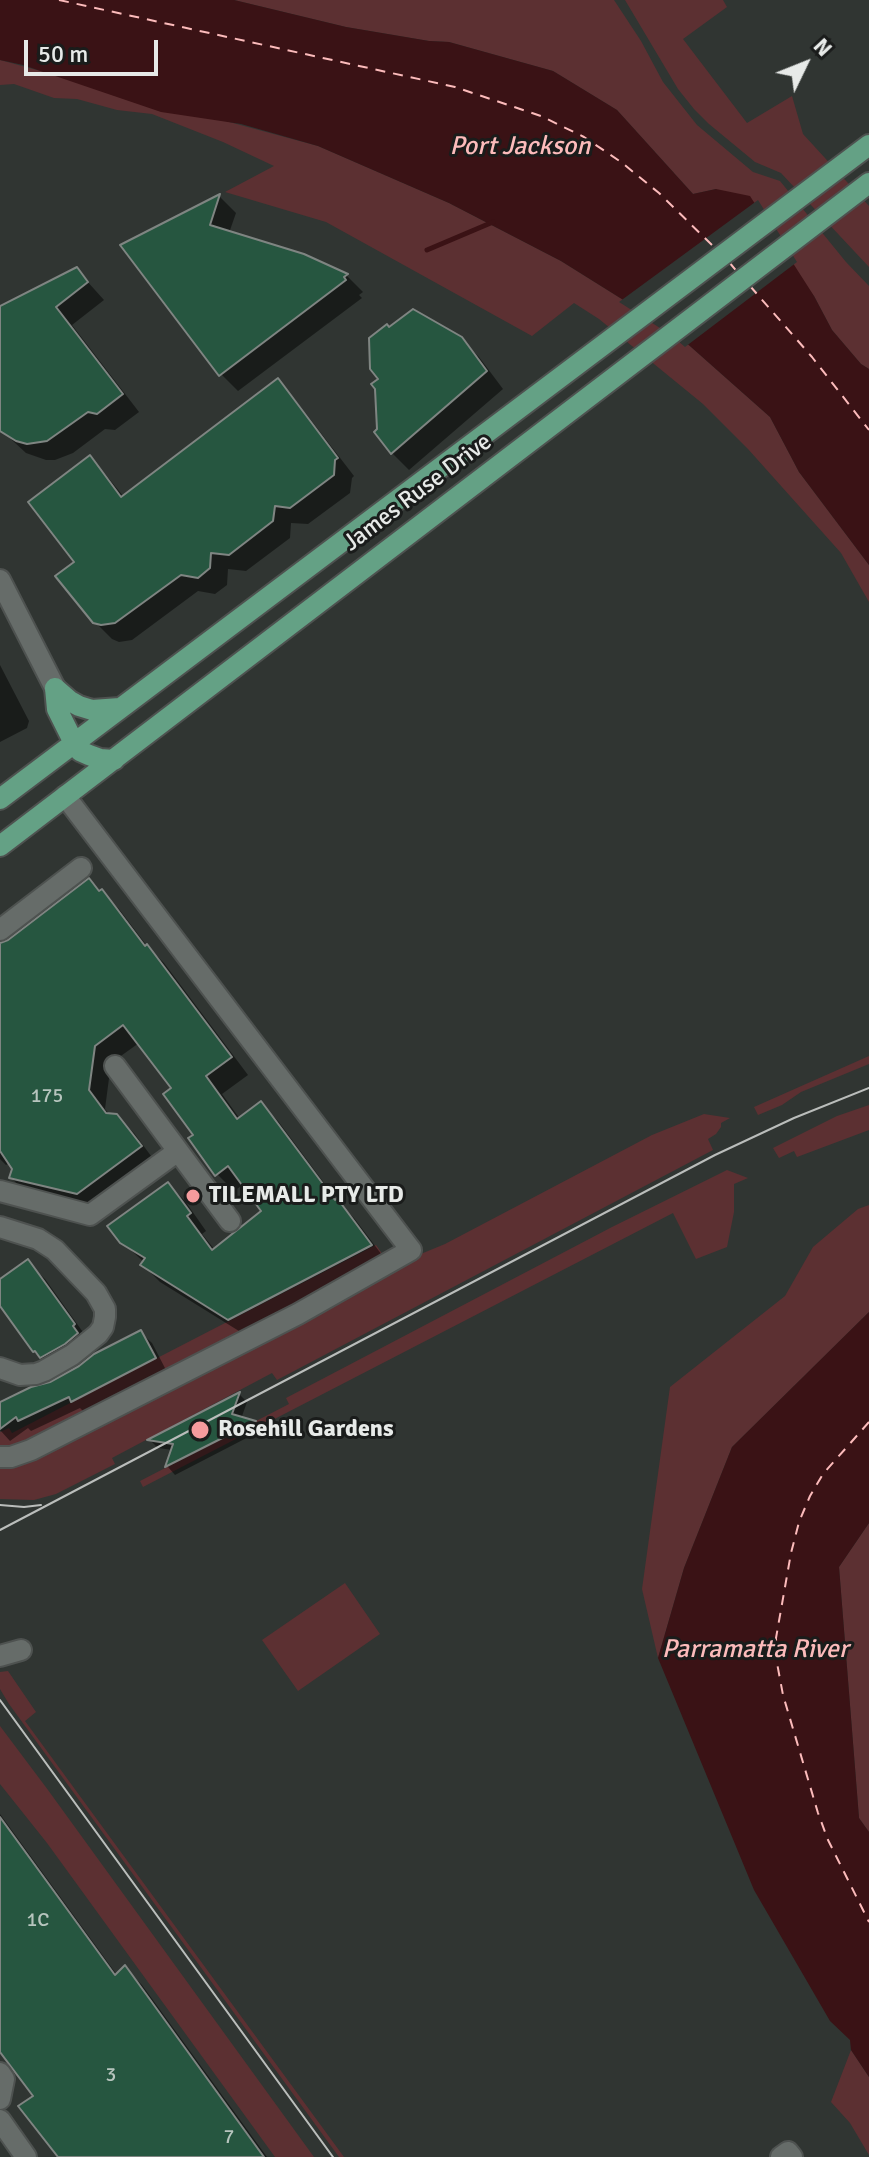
<!DOCTYPE html>
<style>
body{margin:0}
#map{position:relative;width:869px;height:2157px;overflow:hidden;background:#303532;font-family:Signika,sans-serif}
canvas{display:block}
.north{position:absolute;left:765px;top:24px;width:80px;height:80px;-webkit-text-stroke:6px #1a1c1b;paint-order:stroke;rotate:47deg;font-size:22px;font-weight:700;line-height:32px;text-align:center;color:#e7eae8}
.north::after{content:'';display:block;margin:auto;width:28px;height:36px;background:#e7eae8;clip-path:polygon(50% 0,100% 100%,50% 72%,0 100%)}
.scale{position:absolute;left:24px;top:40px;width:134px;height:36px;box-sizing:border-box;border:4px solid #e7eae8;border-top:0;padding-left:10px;font-size:24px;line-height:28px;white-space:nowrap;color:#e7eae8;-webkit-text-stroke:6px #1a1c1b;paint-order:stroke}
</style>
<div id="map">
<canvas width="869" height="2157"></canvas>
<div class="north">N</div>
<div class="scale">50 m</div>
</div>
<script>
const ctx = document.querySelector('canvas').getContext('2d');
ctx.lineJoin = 'round';
function fill(path, color) { ctx.fillStyle = color; ctx.fill(path, 'evenodd'); }
const poly = rows => new Path2D(rows.map(r => 'M' + r).join(''));
function stroke(path, color, width, dash) { ctx.strokeStyle = color; ctx.lineWidth = width; ctx.lineCap = dash ? 'butt' : 'round'; ctx.setLineDash(dash || []); ctx.stroke(path); }
function label(font, color, halo, rows, align = 'center') {
  ctx.font = font + ' Signika,sans-serif'; ctx.lineWidth = 6; ctx.setLineDash([]); ctx.textBaseline = 'middle'; ctx.strokeStyle = halo; ctx.fillStyle = color; for (const [text, x, y, turn = 0] of rows) {
    ctx.save(); ctx.translate(x, y); ctx.rotate((+turn || 0) * Math.PI / 180); ctx.textAlign = isNaN(turn) ? turn : align; if (halo) ctx.strokeText(text, 0, 0); ctx.fillText(text, 0, 0); ctx.restore();
  }
}
fill(poly([
 [234,0,614,0,641,41,663,82,697,125,753,172,780,181,846,262,869,286,869,369,861,364,832,330,814,296,716,189,693,194,617,110,553,71,449,42,429,41,346,27],
 [625,0,723,0,727,7,683,39,747,123,792,96,803,134,869,206,869,267,781,173,755,162,709,124,694,109,678,89],
 [0,60,318,146,449,203,561,261,673,331,770,417,799,472,869,565,869,602,841,553,748,449,703,404,599,319,574,303,532,336,326,222,225,192,274,166,223,142,152,114,117,110,77,99,54,98,14,84,0,85],
 [869,1056,869,1064,801,1092,782,1105,758,1115,754,1107],
 [869,1105,869,1130,797,1157,794,1151,779,1158,773,1148,837,1116],
 [704,1114,730,1118,721,1123,721,1127,716,1134,708,1139,713,1150,277,1380,272,1373,112,1458,115,1464,56,1494,34,1500,0,1499,0,1463,411,1258,445,1244,652,1135],
 [727,1170,748,1178,734,1184,734,1212,727,1247,696,1259,673,1213,143,1487,140,1481,289,1404,286,1398,612,1227],
 [869,1205,869,1312,732,1447,684,1568,658,1658,642,1589,670,1387,785,1296,813,1247,858,1209],
 [376,1245,385,1258,62,1429,0,1451,0,1432,9,1428,12,1433],
 [869,1523,869,1832,859,1818,839,1567],
 [345,1583,380,1634,298,1691,262,1640],
 [8,1671,36,1712,25,1721,344,2157,339,2157,9,1704,0,1689,0,1672],
 [0,1726,48,1790,314,2157,275,2157,47,1843,0,1784],
 [851,2050,869,2077,869,2155,850,2123,831,2102]
]), '#5c3032');
fill(poly([
 [0,0,234,0,346,27,429,41,449,42,553,71,617,110,693,194,716,189,750,196,814,296,832,330,861,364,869,369,869,565,799,472,770,417,673,331,561,261,449,203,318,146,241,124,161,112,23,65,0,60],
 [869,1312,869,1523,839,1567,859,1818,869,1832,869,2077,851,2050,850,2040,830,2021,754,1890,658,1658,684,1568,732,1447]
]), '#3a1215');
fill(poly([
 [758,200,797,262,685,347,671,335,619,302]
]), '#303532');
fill(poly([
 [220,197,236,213,229,233,303,256,347,276,363,292,359,295,362,298,238,391,221,374,123,246],
 [77,270,104,300,72,325,139,412,115,430,105,429,73,453,55,460,46,460,26,453,0,429,0,308],
 [461,339,479,357,503,389,409,470,392,453],
 [277,381,294,398,354,476,352,478,350,493,308,524,291,523,290,538,246,571,228,569,227,585,215,594,198,591,132,640,119,642,112,639,94,621,77,563,89,458,106,475,124,497],
 [0,665,29,721,27,728,0,742],
 [89,880,119,909,147,946,164,963,248,1075,222,1094,240,1119,261,1104,278,1121,339,1203,354,1218,388,1263,247,1336,160,1282,143,1265,145,1263,122,1242,168,1184,185,1201,206,1231,202,1234,215,1250,264,1211,244,1184,234,1191,217,1174,173,1089,139,1043,111,1063,105,1109,110,1115,116,1116,134,1133,157,1164,95,1210,29,1195,11,1178,14,1168,10,1163,6,1165,0,1159,0,944,9,942],
 [27,1262,45,1279,90,1342,89,1344,94,1351,82,1361,59,1374,35,1351,0,1303,0,1282],
 [140,1332,152,1343,166,1370,84,1412,80,1408,31,1431,28,1428,10,1441,0,1430,0,1406,51,1384],
 [239,1394,247,1402,241,1419,255,1422,262,1430,175,1475,168,1467,173,1450,158,1448,151,1441],
 [0,1814,117,1975,125,1968,142,1985,267,2157,60,2157,36,2097,0,2048]
]), '#0007');
stroke(poly([
 [427,250,493,222]
]), '#3a1215', 5);
stroke(poly([
 [59,0,455,87,541,116,584,137,621,162,659,193,716,249],
 [729,262,738,273],
 [750,286,812,357,869,430],
 [869,1422,823,1474,810,1496,799,1522,791,1553,776,1638,777,1663,783,1695,818,1813,828,1840,869,1922]
]), '#fcbbbb', 2, [10, 8]);
const building = poly([
 [220,194,210,225,304,254,348,274,344,277,346,280,219,376,120,245,220,194],
 [77,267,88,282,56,307,123,394,97,414,88,412,47,441,27,444,16,441,0,431,0,306,77,267],
 [413,309,462,337,487,371,391,454,374,432,377,429,375,389,371,384,378,379,370,369,369,338,387,324,389,327,413,309],
 [278,378,338,458,335,460,334,475,290,508,275,506,273,521,229,555,211,553,210,568,198,578,181,575,115,623,101,625,93,623,55,576,74,562,28,502,90,455,121,497,278,378],
 [89,878,99,891,102,889,145,946,147,944,232,1057,206,1076,237,1119,261,1101,335,1200,337,1198,372,1245,228,1320,140,1265,145,1258,120,1243,107,1226,168,1182,191,1213,187,1216,212,1250,261,1211,228,1166,215,1176,188,1138,193,1135,163,1094,171,1088,123,1025,95,1046,89,1090,106,1113,117,1114,142,1146,77,1194,9,1178,12,1169,0,1151,0,943,8,940,89,878],
 [28,1259,75,1324,73,1326,78,1333,65,1344,40,1358,35,1351,33,1352,0,1306,0,1279,28,1259],
 [141,1330,156,1358,71,1402,69,1397,18,1421,16,1417,0,1429,0,1402,31,1387,50,1382,79,1366,94,1354,141,1330],
 [240,1392,232,1414,256,1421,165,1467,173,1444,147,1440,240,1392],
 [0,1817,115,1975,125,1965,264,2157,58,2157,18,2106,33,2096,0,2052,0,1817]
]);
fill(building, '#265640');
stroke(building, '#7f8582', 2);
const minor = poly([
 [0,580,55,688],
 [0,930,81,868],
 [115,1066,230,1221],
 [0,1191,90,1215,178,1151],
 [0,1227,38,1239,55,1250,96,1293,105,1309,105,1317,103,1327,98,1334,72,1355,44,1371,36,1374,20,1375,0,1368],
 [0,1457,11,1457,31,1450,298,1314,411,1250,65,796],
 [0,1656,21,1650],
 [0,2073,4,2079,0,2099],
 [0,2120,26,2157],
 [781,2157,788,2152,792,2157]
]);
const major = poly([
 [55,688,57,709,74,743,80,751,89,755,100,759,114,760],
 [55,688,70,701,79,706,92,710,120,708],
 [0,799,869,145],
 [0,846,869,183]
]);
stroke(minor, '#4e5250', 24);
stroke(major, '#4e5250', 24);
stroke(minor, '#666c69', 20);
stroke(major, '#64a185', 20);
stroke(poly([
 [0,1505,24,1507,41,1505],
 [0,1530,715,1155,794,1118,869,1088],
 [0,1700,333,2157]
]), '#babdbb', 2);
for (const [x, y, r, color] of [
 [193,1196,8,"#f59b9d"],
 [200,1430,10,"#f59b9d"]
]) { const dot = new Path2D(); dot.arc(x, y, r, 0, 2 * Math.PI); ctx.fillStyle = color; ctx.fill(dot); stroke(dot, '#1a1c1b', 3); }
label('20px', '#b7c5be', null, [
 ["175",47,1097],
 ["1C",38,1921],
 ["3",111,2076],
 ["7",229,2138]
]);
label('24px', '#e7eae8', '#1a1c1b', [
 ["James Ruse Drive",418,493,-37]
]);
label('bold 24px', '#e7eae8', '#1a1c1b', [
 ["TILEMALL PTY LTD",209,1196],
 ["Rosehill Gardens",218,1430]
], 'left');
label('italic 26px', '#fcbbbb', '#1a1c1b', [
 ["Port Jackson",520,147],
 ["Parramatta River",755,1650]
]);
</script>
